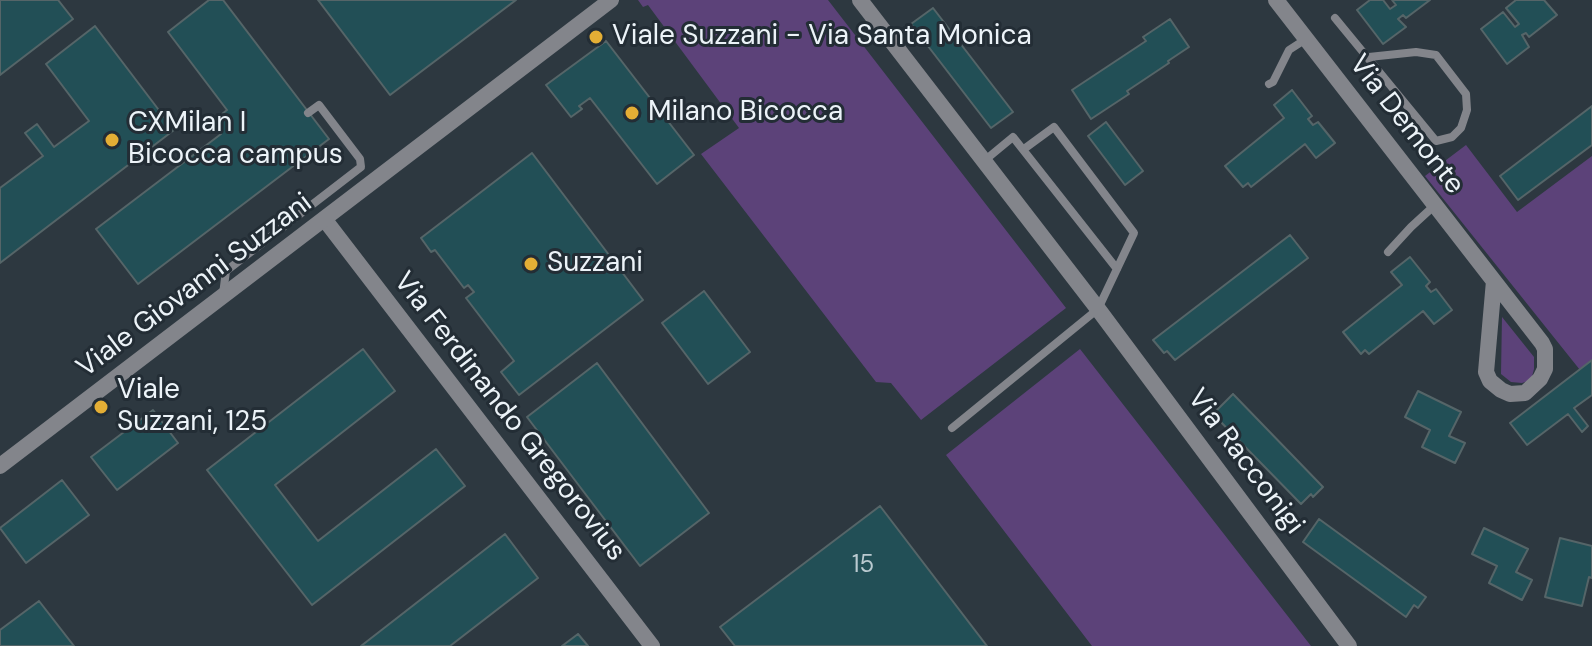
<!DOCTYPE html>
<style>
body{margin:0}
canvas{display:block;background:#2d3840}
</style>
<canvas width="1592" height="646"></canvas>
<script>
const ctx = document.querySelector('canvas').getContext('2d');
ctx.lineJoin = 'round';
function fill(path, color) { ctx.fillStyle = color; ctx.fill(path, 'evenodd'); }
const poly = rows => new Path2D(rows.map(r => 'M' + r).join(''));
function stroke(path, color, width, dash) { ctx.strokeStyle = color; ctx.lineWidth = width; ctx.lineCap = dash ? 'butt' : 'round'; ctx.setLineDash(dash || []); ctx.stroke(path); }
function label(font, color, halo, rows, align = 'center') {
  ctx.font = font + ' "DM Sans",sans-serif'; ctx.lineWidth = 6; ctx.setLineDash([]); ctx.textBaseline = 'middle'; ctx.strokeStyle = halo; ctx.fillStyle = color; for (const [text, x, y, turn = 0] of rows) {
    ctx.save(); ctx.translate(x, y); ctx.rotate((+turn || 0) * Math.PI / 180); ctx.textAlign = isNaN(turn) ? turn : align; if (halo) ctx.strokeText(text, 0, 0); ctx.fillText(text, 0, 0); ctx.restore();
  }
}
fill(poly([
 [638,0,828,0,1066,308,921,420,891,383,876,382,701,154,739,128,648,5,643,7],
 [1466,145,1517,212,1592,156,1592,360,1580,370,1425,176],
 [1502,317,1534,357,1534,369,1531,380,1522,383,1511,382,1501,374],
 [1080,349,1311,646,1092,646,946,455]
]), '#5c4279');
const building = poly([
 [0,0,58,0,73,19,0,75,0,0],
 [209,0,223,0,329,139,138,284,96,229,221,134,212,122,227,110,168,32,209,0],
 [318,0,516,0,390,95,318,0],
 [1370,0,1383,0,1390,9,1396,5,1392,0,1430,0,1406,18,1403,15,1398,19,1406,27,1383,44,1357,10,1370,0],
 [1516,0,1544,0,1557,15,1529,37,1526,33,1522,35,1529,47,1507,64,1481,29,1503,12,1515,27,1519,24,1506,8,1516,0],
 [933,8,1013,112,991,128,911,24,933,8],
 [1170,19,1189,47,1168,61,1169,63,1127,91,1129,94,1091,119,1072,90,1146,41,1143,37,1170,19],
 [95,26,174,130,0,263,0,188,43,156,25,133,37,124,54,147,89,121,46,64,95,26],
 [606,41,694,155,657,184,590,98,579,106,582,109,571,117,546,85,606,41],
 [1292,90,1312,116,1308,119,1313,125,1318,122,1335,143,1316,158,1305,144,1251,187,1248,183,1243,187,1225,166,1284,118,1274,105,1292,90],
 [1592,106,1592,145,1518,200,1500,176,1592,106],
 [1106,122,1143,171,1125,185,1088,136,1106,122],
 [532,153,643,300,519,395,501,372,514,361,466,298,474,292,468,285,464,288,435,250,431,252,421,238,532,153],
 [1290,235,1308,258,1175,360,1167,351,1164,353,1153,340,1290,235],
 [1410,257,1430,282,1426,286,1431,292,1436,289,1452,310,1434,324,1423,311,1369,354,1365,350,1361,354,1343,332,1402,285,1391,272,1410,257],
 [704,291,750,352,708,384,662,323,704,291],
 [363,349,395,391,275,485,318,541,436,449,465,486,312,605,207,470,363,349],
 [1592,360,1592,395,1574,408,1588,426,1582,432,1568,414,1527,445,1510,423,1592,360],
 [597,363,709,513,640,566,527,417,597,363],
 [1418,391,1461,412,1449,436,1465,443,1455,463,1422,447,1430,430,1405,417,1418,391],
 [1233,394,1323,487,1313,497,1311,494,1301,504,1213,414,1233,394],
 [153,410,178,443,117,490,91,457,153,410],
 [62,480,89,515,26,563,0,528,62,480],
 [880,506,987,646,735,646,720,627,880,506],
 [1319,519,1426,597,1418,608,1414,605,1406,617,1303,542,1319,519],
 [1484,528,1528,549,1516,572,1532,580,1522,600,1489,583,1497,566,1472,554,1484,528],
 [505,534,538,578,450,646,361,646,505,534],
 [1560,538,1592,546,1592,578,1589,577,1582,606,1545,597,1560,538],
 [39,601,74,646,0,646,0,630,39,601],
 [578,634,588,646,562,646,578,634]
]);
fill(building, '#224f56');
stroke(building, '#556568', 2);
stroke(poly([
 [1335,18,1436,141,1452,137,1461,128,1467,110,1466,94,1436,55,1416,52,1369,57],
 [1269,84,1273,82,1289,50,1306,39],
 [984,161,1013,137,1117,269],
 [1388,252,1411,227,1435,205],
 [223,294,226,271,361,167,360,159,319,105,308,113],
 [952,428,1098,309,1134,233,1054,127,1024,149]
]), '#83858b', 8);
stroke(poly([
 [860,0,1098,309,1349,646],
 [1276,0,1542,343,1545,349,1545,369,1540,379,1525,393,1510,394,1501,390,1490,381,1486,372,1494,281],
 [325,220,652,646]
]), '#83858b', 16);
stroke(poly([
 [0,466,611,0]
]), '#83858b', 16);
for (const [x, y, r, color] of [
 [596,37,8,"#e4ae35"],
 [632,113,8,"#e4ae35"],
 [112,140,8,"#e4ae35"],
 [531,264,8,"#e4ae35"],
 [101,407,8,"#e4ae35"]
]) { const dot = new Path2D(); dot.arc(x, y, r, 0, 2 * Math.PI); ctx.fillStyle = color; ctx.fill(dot); stroke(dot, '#232d35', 3); }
label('24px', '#bacad0', null, [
 ["15",863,566]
]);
label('28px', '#ecf3f8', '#232d35', [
 ["Viale Suzzani - Via Santa Monica",612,37],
 ["Milano Bicocca",648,113],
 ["CXMilan I",128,124],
 ["Bicocca campus",128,156],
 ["Suzzani",547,264],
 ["Viale",117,391],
 ["Suzzani, 125",117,423]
], 'left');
label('28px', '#ecf3f8', '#232d35', [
 ["Via Demonte",1406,125,52],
 ["Viale Giovanni Suzzani",195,286,-37],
 ["Via Ferdinando Gregorovius",509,417,52],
 ["Via Racconigi",1245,462,53]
]);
</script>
